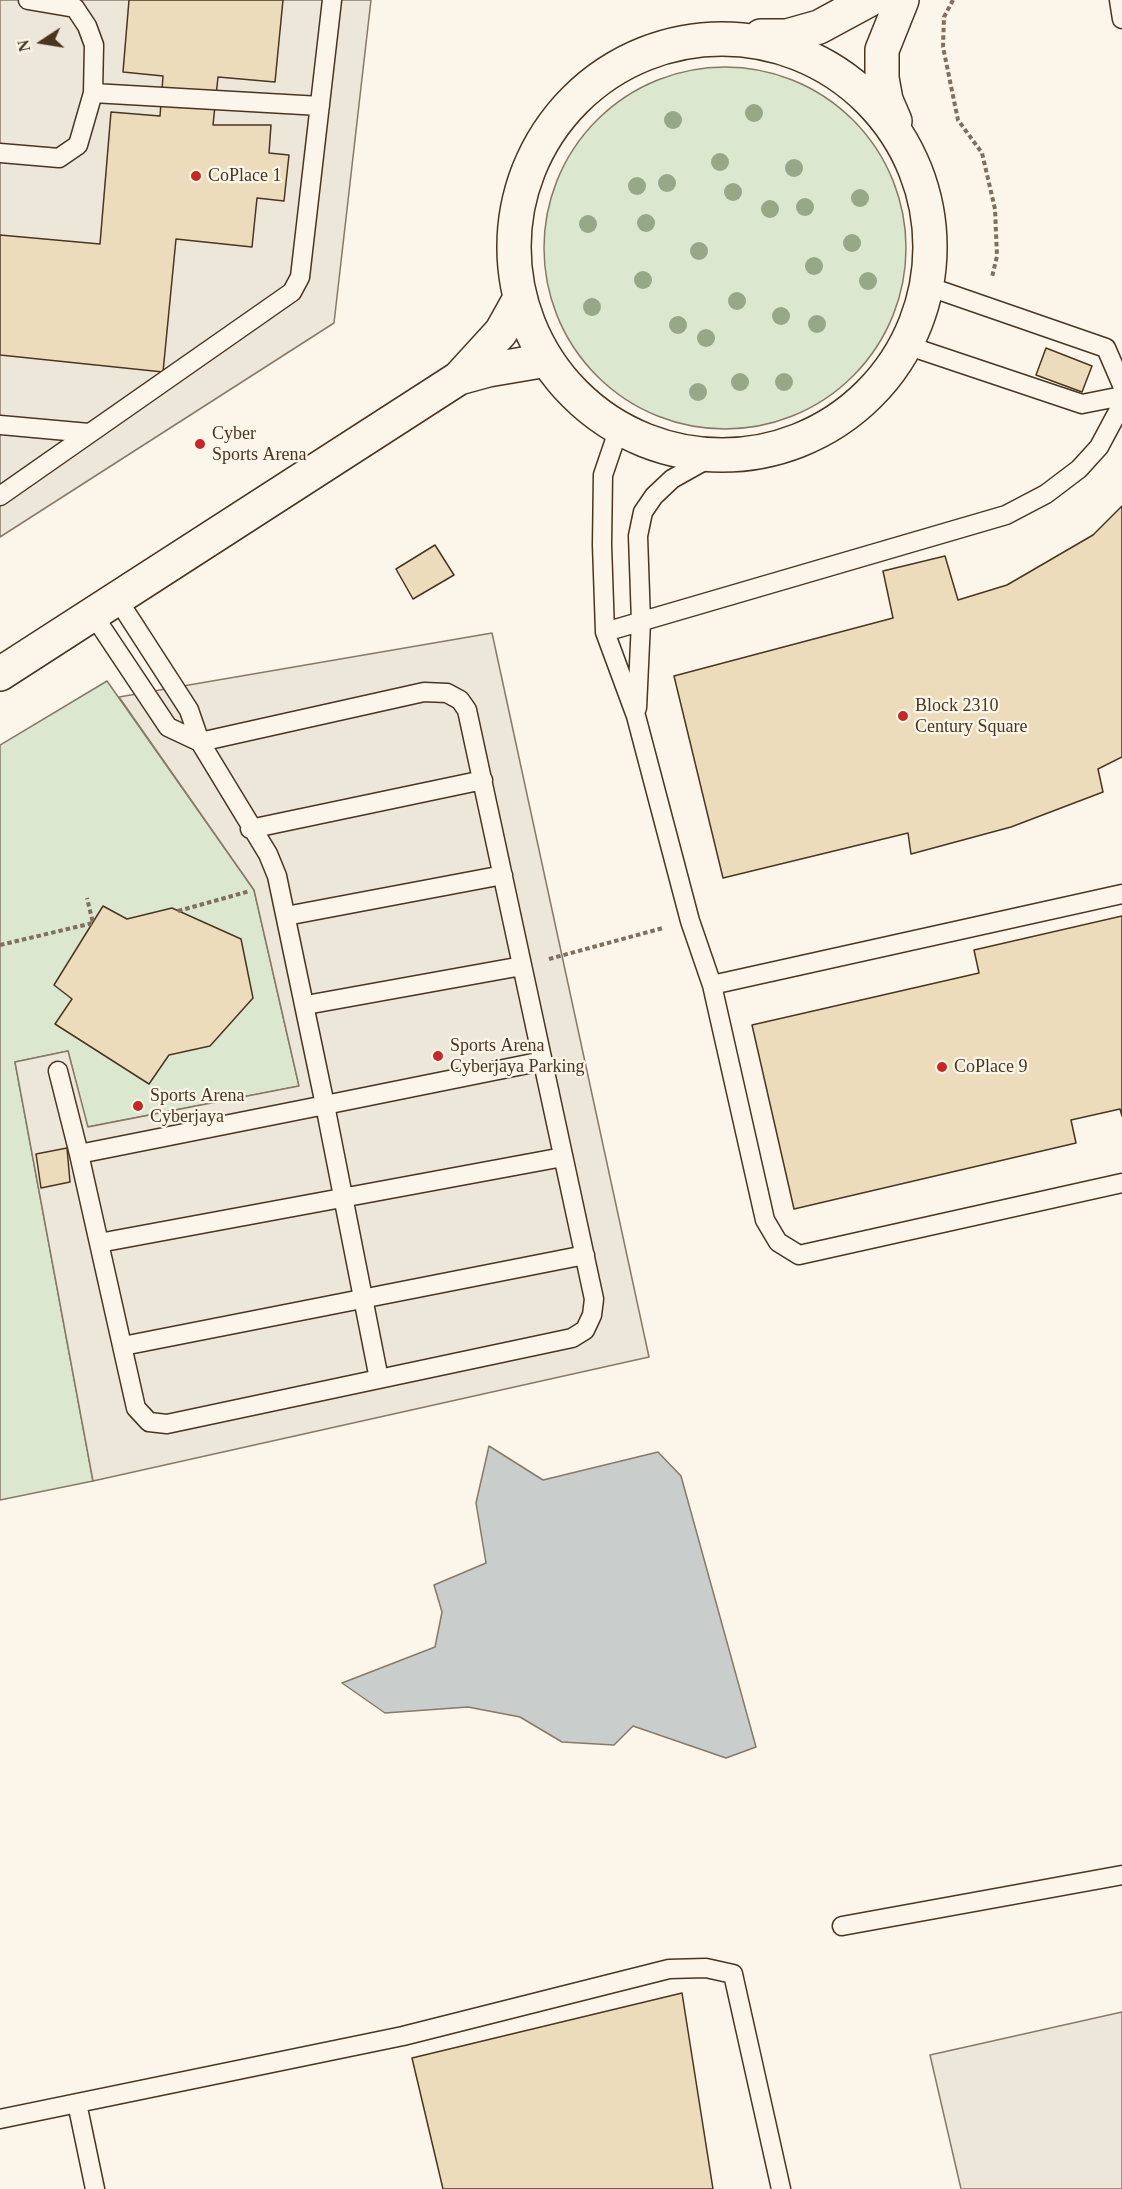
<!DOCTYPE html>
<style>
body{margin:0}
#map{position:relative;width:1122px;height:2189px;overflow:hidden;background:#fbf6e9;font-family:Georgia,serif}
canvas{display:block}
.north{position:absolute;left:12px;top:12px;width:60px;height:60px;-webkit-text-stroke:4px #fbf6e9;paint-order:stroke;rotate:258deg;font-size:16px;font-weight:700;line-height:24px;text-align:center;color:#4a3520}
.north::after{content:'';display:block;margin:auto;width:21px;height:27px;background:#4a3520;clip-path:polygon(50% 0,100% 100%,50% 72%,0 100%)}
</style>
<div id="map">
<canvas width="1122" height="2189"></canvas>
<div class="north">N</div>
</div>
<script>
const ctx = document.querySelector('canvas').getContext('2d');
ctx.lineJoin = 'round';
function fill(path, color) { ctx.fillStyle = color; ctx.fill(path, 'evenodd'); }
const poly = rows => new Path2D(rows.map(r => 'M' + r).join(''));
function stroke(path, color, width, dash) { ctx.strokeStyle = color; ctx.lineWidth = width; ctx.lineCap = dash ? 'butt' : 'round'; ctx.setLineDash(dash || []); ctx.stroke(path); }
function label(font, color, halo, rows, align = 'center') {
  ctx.font = font + ' Georgia,serif'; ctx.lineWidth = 4.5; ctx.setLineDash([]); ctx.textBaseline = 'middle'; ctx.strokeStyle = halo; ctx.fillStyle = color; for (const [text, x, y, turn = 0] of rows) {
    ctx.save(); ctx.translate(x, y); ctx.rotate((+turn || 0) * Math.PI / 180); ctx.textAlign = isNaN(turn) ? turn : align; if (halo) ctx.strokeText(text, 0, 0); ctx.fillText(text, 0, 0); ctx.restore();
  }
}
const green = poly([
 '544 248a181 181 0 1 1 362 0a181 181 0 1 1-362 0Z',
 [107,681,254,890,299,1086,87,1127,68,1051,15,1062,93,1481,0,1500,0,745,107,681]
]);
fill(green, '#dce7d0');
stroke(green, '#887966', 1.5);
const parking = poly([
 [0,0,371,0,334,323,0,537,0,0],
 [492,633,649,1357,93,1481,15,1062,68,1051,88,1127,299,1086,254,890,119,697,492,633],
 [1122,2012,1122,2189,961,2189,930,2055,1122,2012]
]);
fill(parking, '#ede7d9');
stroke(parking, '#887966', 1.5);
const water = poly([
 [489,1446,543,1480,658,1452,681,1476,756,1747,726,1758,633,1726,614,1745,562,1742,520,1717,468,1707,385,1713,342,1683,435,1647,442,1612,434,1585,486,1563,476,1503,489,1446]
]);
fill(water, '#c9cecd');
stroke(water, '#887966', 1.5);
const building = poly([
 [129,0,283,0,275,82,218,77,213,125,271,125,269,153,289,155,284,201,257,198,252,247,176,239,163,372,0,355,0,235,100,244,111,112,160,116,163,76,123,72,129,0],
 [1046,348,1092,366,1082,392,1036,375,1046,348],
 [1122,506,1122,757,1098,769,1103,792,1011,827,911,854,908,833,723,878,674,676,893,618,883,571,945,556,958,600,1007,585,1093,535,1122,506],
 [435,545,454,575,413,599,396,569,435,545],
 [103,906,127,919,172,908,241,939,253,998,210,1046,169,1055,149,1084,55,1024,72,999,54,985,103,906],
 [1122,916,1122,1116,1120,1109,1071,1120,1076,1143,794,1209,752,1025,979,973,974,950,1122,916],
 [67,1148,70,1182,41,1188,36,1154,67,1148],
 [682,1993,713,2189,443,2189,412,2058,682,1993]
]);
fill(building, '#ecdcbc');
stroke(building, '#4a3520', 1.5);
const service = poly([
 [1119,0,1122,19],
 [93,93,320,106],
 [0,153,59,158,78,145,93,93,94,45,87,26,75,8,28,0],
 [927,286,1106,348,1122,385],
 [906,345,1082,404,1122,396],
 [0,425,89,433],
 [619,428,603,475,602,545,605,632,636,716,690,921,712,985,765,1220,778,1242,799,1255,1122,1183],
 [0,496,292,292,300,277,332,0],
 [605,632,1006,515,1046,494,1079,469,1099,447,1122,404],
 [637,708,641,622,638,536,643,512,654,496,672,479,713,456],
 [250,829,483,780],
 [286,916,503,875],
 [712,985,1122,894],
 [306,1005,522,966],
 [58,1071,79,1154,325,1105,277,876,268,854,200,742,189,710,118,600],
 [79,1154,136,1408,149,1422,167,1424,572,1338,585,1330,592,1315,594,1299,467,710,460,700,447,693,424,692,200,742,168,727,94,616],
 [99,1243,563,1157],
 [123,1346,585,1255],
 [379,1379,325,1105,543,1061],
 [842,1926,1122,1875],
 [77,2103,95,2189],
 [0,2119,403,2036,669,1969,706,1968,733,1974,781,2189]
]);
const minor = poly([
 [761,36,787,36,819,27,869,0],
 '514 247a208 208 0 1 1 416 0a208 208 0 1 1-416 0Z',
 [895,121,886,100,882,78,882,50,902,0],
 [459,378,488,370,547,360],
 [0,674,459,378,501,332,520,298]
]);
stroke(service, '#4a3520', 21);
stroke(minor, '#4a3520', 36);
stroke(poly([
 [953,0,944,17,943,47,958,120,982,153,995,209,997,256,992,277],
 [178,911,250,891],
 [0,945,93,923,87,898],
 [549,959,663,928]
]), '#7f6f5c', 4, [4.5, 3]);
stroke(service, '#fbf6e9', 18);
stroke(minor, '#fbf6e9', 33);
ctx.fillStyle = '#96a887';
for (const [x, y] of [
 [754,113],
 [673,120],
 [720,162],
 [794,168],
 [667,183],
 [637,186],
 [733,192],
 [860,198],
 [805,207],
 [770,209],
 [646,223],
 [588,224],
 [852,243],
 [699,251],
 [814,266],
 [643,280],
 [868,281],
 [737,301],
 [592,307],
 [781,316],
 [817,324],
 [678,325],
 [706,338],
 [740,382],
 [784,382],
 [698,392]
]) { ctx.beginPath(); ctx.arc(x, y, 9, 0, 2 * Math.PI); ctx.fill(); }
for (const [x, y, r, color] of [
 [196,176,6,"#c62828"],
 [200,444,6,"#c62828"],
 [903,716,6,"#c62828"],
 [438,1056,6,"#c62828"],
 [942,1067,6,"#c62828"],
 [138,1106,6,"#c62828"]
]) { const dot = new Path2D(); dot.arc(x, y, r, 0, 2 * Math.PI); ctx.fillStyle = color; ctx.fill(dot); stroke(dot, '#fbf6e9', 2); }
label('18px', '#4a3520', '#fbf6e9', [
 ["CoPlace 1",208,176],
 ["Cyber",212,434],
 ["Sports Arena",212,455],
 ["Block 2310",915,706],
 ["Century Square",915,727],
 ["Sports Arena",450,1046],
 ["Cyberjaya Parking",450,1067],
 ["CoPlace 9",954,1067],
 ["Sports Arena",150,1096],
 ["Cyberjaya",150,1117]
], 'left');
</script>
